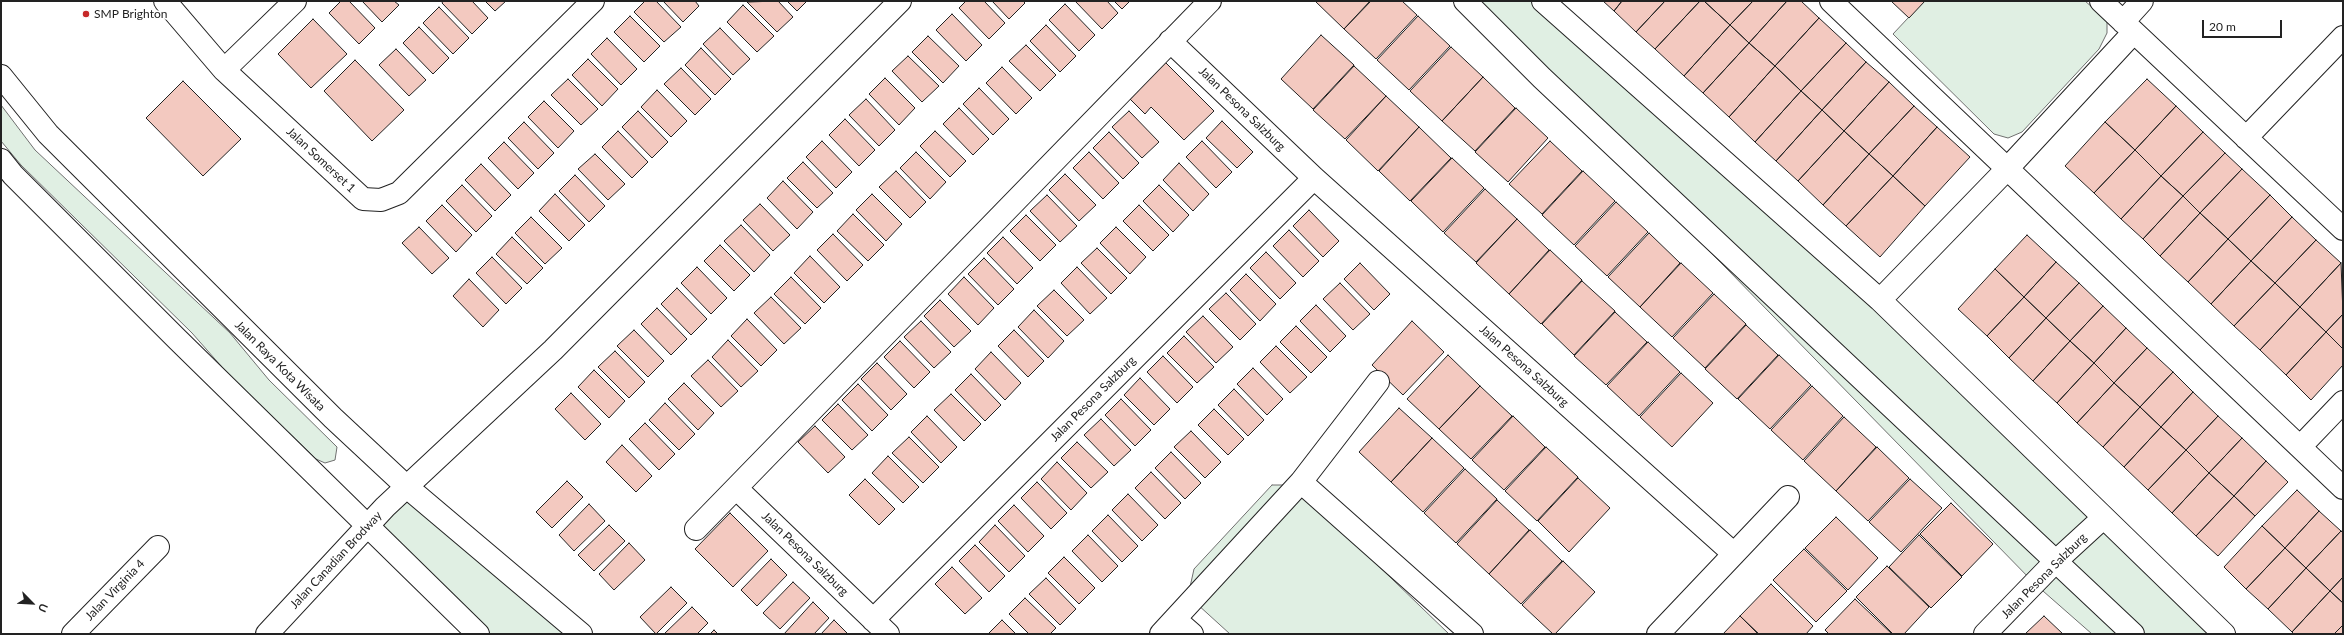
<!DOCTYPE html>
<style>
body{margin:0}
#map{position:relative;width:2344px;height:635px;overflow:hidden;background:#fff;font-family:Lato,sans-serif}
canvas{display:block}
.frame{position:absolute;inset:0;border:2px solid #222;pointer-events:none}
.north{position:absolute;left:12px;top:583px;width:40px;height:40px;-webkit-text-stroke:3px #fff;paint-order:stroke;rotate:114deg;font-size:11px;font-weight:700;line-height:16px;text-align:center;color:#222}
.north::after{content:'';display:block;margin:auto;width:14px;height:18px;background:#222;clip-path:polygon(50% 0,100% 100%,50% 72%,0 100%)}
.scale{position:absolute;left:2202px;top:20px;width:80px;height:18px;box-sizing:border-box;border:2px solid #222;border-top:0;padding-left:5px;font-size:12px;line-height:14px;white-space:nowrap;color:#222;-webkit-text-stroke:3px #fff;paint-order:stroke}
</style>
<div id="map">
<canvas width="2344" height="635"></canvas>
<div class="frame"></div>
<div class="north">U</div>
<div class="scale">20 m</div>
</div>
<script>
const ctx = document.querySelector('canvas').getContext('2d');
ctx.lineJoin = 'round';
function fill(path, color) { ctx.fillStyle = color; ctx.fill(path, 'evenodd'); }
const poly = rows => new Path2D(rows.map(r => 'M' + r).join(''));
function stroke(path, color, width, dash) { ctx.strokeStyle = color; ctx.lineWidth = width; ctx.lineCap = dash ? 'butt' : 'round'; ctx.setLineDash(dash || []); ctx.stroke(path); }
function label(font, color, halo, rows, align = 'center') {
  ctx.font = font + ' Lato,sans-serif'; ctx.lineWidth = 3; ctx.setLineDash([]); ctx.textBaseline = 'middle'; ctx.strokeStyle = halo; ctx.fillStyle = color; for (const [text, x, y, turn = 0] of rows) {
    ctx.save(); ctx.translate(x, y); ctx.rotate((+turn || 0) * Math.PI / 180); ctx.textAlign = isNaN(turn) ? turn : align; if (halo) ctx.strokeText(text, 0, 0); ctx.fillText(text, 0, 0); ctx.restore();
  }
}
const green = poly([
 [1465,1,1543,1,2227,634,2092,634,2035,584,1465,1],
 [1924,1,2085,1,2107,20,2107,33,2099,49,2022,132,2008,138,1994,134,1893,34,1924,1],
 [1,105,35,150,230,333,269,380,337,447,335,460,325,463,316,459,229,375,192,333,21,165,1,141,1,105],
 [1272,485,1285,485,1303,493,1449,634,1230,634,1197,604,1190,587,1194,569,1272,485],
 [407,487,581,634,478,634,367,526,407,487]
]);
fill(green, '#e0efe3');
stroke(green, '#6f6f6f', 1);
const building = poly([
 [341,1,349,1,375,28,359,44,329,13,341,1],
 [362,1,394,1,399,5,382,22,362,1],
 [443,1,472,1,488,18,472,34,442,3,443,1],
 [485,1,506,1,495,11,485,1],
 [645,1,656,1,681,27,664,42,634,12,645,1],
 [663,1,695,1,699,6,683,22,663,1],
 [778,1,793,17,777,32,747,2,778,1],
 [787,1,807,1,797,11,787,1],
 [966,1,984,1,1005,23,989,39,959,8,966,1],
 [992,1,1023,1,1025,3,1009,19,992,1],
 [1075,1,1107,1,1118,13,1102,29,1075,1],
 [1114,1,1130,1,1122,9,1114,1],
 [1315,1,1370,1,1344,29,1315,1],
 [1371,1,1402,1,1417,15,1376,59,1344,29,1371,1],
 [1603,1,1622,1,1614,11,1603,1],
 [1622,1,1665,1,1636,32,1614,11,1622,1],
 [1665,1,1700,1,1655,49,1636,32,1665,1],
 [1700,1,1704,1,1730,25,1684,76,1655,49,1700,1],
 [1704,1,1753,1,1730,25,1704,1],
 [1753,1,1787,1,1749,43,1730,25,1753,1],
 [1787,1,1801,1,1819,18,1775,66,1749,43,1787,1],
 [1891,1,1925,1,1909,18,1891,1],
 [1065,4,1095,35,1079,51,1049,20,1065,4],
 [743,5,774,36,757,52,727,22,743,5],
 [439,7,469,38,453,54,423,23,439,7],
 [952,14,982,45,966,61,936,30,952,14],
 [630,16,660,46,644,62,614,32,630,16],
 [1418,16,1450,46,1409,90,1377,60,1418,16],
 [1819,18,1846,43,1801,91,1775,66,1819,18],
 [313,19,347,54,311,88,278,54,313,19],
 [1046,25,1076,56,1060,72,1030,41,1046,25],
 [1730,25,1749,43,1703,93,1684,76,1730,25],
 [419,27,449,58,433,74,403,43,419,27],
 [720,28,750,59,733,75,703,44,720,28],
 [1321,35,1354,65,1313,109,1281,79,1321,35],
 [928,36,959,66,943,83,912,52,928,36],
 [607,38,637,69,621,85,591,54,607,38],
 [1749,43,1775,66,1729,117,1703,93,1749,43],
 [1846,43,1866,62,1822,110,1801,91,1846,43],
 [1026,45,1056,75,1040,91,1009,61,1026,45],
 [1451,47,1483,77,1442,121,1410,91,1451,47],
 [701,48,731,79,715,95,685,65,701,48],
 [396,49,426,80,409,96,379,65,396,49],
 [908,56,939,86,922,102,892,71,908,56],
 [1161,58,1214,111,1184,140,1151,107,1145,114,1125,94,1161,58],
 [588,59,618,89,602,106,572,75,588,59],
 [355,60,404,110,372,141,324,91,355,60],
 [1866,62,1889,82,1844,131,1822,110,1866,62],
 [1354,66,1386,96,1345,139,1313,110,1354,66],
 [1775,66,1801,91,1755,142,1729,117,1775,66],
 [1002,67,1032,98,1016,114,986,83,1002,67],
 [681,68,711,99,695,115,664,84,681,68],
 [1483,77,1515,108,1475,151,1442,121,1483,77],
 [885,78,915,108,899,125,869,94,885,78],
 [568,79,598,109,581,125,551,95,568,79],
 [2147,79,2176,106,2135,150,2105,122,2147,79],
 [183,81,241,139,203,176,146,118,183,81],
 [1889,82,1914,106,1869,154,1844,131,1889,82],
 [979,88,1009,119,993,135,963,104,979,88],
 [657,90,687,121,671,137,641,107,657,90],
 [1801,91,1822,110,1776,161,1755,142,1801,91],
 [1386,96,1419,127,1378,171,1346,140,1386,96],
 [866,99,895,130,879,146,849,115,866,99],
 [544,101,574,131,558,148,528,117,544,101],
 [1914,106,1937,127,1893,176,1869,154,1914,106],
 [2176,106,2203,132,2161,176,2135,150,2176,106],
 [959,108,989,139,973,155,943,124,959,108],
 [1516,108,1548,138,1508,182,1475,152,1516,108],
 [1822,110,1844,131,1798,181,1776,161,1822,110],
 [638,111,668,142,652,158,622,127,638,111],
 [1129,111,1159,142,1142,158,1112,127,1129,111],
 [845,119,875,150,859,166,829,135,845,119],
 [1222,121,1253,152,1237,168,1206,138,1222,121],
 [524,122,554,153,538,169,508,138,524,122],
 [2105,122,2135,150,2094,193,2065,166,2105,122],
 [1419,127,1451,158,1410,201,1379,171,1419,127],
 [1937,127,1970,157,1925,206,1893,176,1937,127],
 [618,131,648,162,632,178,602,147,618,131],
 [935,131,966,161,950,177,920,146,935,131],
 [1844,131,1869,154,1823,205,1798,181,1844,131],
 [1109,132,1139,163,1123,179,1093,148,1109,132],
 [2203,132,2225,153,2183,196,2161,176,2203,132],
 [822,141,852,172,836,188,806,157,822,141],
 [1202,141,1232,172,1216,188,1186,157,1202,141],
 [1550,141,1582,171,1542,214,1509,184,1550,141],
 [504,142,534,173,518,189,488,158,504,142],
 [2135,150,2161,176,2121,219,2094,193,2135,150],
 [916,152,946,182,930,199,900,168,916,152],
 [1089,152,1119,183,1103,199,1073,168,1089,152],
 [2225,153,2242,169,2200,213,2183,196,2225,153],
 [595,154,625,184,608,200,578,169,595,154],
 [1869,154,1893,176,1846,226,1823,205,1869,154],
 [1452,158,1484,188,1443,232,1411,201,1452,158],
 [803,162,833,193,817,208,787,178,803,162],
 [1179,163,1209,194,1193,211,1163,180,1179,163],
 [481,164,511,195,495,211,465,180,481,164],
 [2242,169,2270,195,2228,239,2200,213,2242,169],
 [896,171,926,202,910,218,879,187,896,171],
 [1583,171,1615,201,1574,245,1542,215,1583,171],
 [1065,174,1096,205,1079,221,1049,190,1065,174],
 [575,175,605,206,589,222,559,191,575,175],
 [1893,176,1925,206,1880,257,1846,226,1893,176],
 [2161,176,2183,196,2143,239,2121,219,2161,176],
 [783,181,813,212,797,229,767,198,783,181],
 [462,185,492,216,476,232,446,201,462,185],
 [1159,185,1189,215,1173,232,1143,201,1159,185],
 [1485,189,1517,219,1476,262,1444,233,1485,189],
 [555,194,585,225,569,241,539,211,555,194],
 [872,194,902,224,886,241,856,210,872,194],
 [1047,195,1077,226,1060,242,1030,211,1047,195],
 [2270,195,2292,217,2251,261,2228,239,2270,195],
 [2183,196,2200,213,2160,256,2143,239,2183,196],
 [1616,202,1648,232,1607,276,1575,246,1616,202],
 [760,204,790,235,773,251,743,220,760,204],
 [442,205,472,235,456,252,426,221,442,205],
 [1139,205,1169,235,1153,251,1123,221,1139,205],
 [1309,210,1339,241,1323,257,1293,226,1309,210],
 [2200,213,2228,239,2188,282,2160,256,2200,213],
 [853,214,884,245,868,261,837,231,853,214],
 [1026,215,1056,245,1040,261,1010,231,1026,215],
 [531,217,562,248,545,264,515,233,531,217],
 [2292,217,2316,240,2275,283,2251,261,2292,217],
 [1517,219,1549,250,1509,294,1476,263,1517,219],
 [741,225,770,255,754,272,724,241,741,225],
 [419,227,449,258,432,274,402,243,419,227],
 [1116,227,1146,257,1130,274,1100,243,1116,227],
 [1289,230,1319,261,1303,277,1273,246,1289,230],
 [1649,233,1680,263,1640,307,1608,277,1649,233],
 [833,234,863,265,847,281,817,250,833,234],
 [2027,235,2056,262,2024,297,1995,269,2027,235],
 [512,237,543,268,527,284,496,254,512,237],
 [1003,237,1033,268,1017,284,987,253,1003,237],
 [2228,239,2251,261,2211,304,2188,282,2228,239],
 [2316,240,2341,263,2300,307,2275,283,2316,240],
 [720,245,750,275,734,291,704,261,720,245],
 [1097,248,1127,278,1111,294,1081,263,1097,248],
 [1550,250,1582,280,1541,324,1509,294,1550,250],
 [1266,252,1296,283,1280,299,1250,268,1266,252],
 [810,256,840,287,824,303,794,273,810,256],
 [492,257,522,288,506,304,476,273,492,257],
 [984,258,1014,289,998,305,968,274,984,258],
 [2251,261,2275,283,2234,326,2211,304,2251,261],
 [2056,262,2079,283,2046,318,2024,297,2056,262],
 [1360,263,1390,294,1374,310,1344,279,1360,263],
 [1681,263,1713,293,1672,337,1640,307,1681,263],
 [2341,263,2343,314,2326,332,2300,307,2341,263],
 [697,267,727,298,711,314,681,283,697,267],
 [1077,267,1107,298,1090,314,1061,283,1077,267],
 [1995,269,2024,297,1987,336,1958,309,1995,269],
 [1246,274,1276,304,1260,321,1230,290,1246,274],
 [791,277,821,308,805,324,774,294,791,277],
 [964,277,994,308,978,325,948,294,964,277],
 [469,279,499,310,483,327,453,296,469,279],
 [1582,281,1615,311,1574,355,1542,324,1582,281],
 [1340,283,1370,314,1353,330,1323,299,1340,283],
 [2079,283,2103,306,2070,341,2046,318,2079,283],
 [2275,283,2300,307,2260,350,2234,326,2275,283],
 [677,288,707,319,691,335,661,304,677,288],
 [1054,290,1084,320,1067,336,1037,306,1054,290],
 [1226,293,1256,324,1240,340,1209,309,1226,293],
 [1714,294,1746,324,1705,368,1673,338,1714,294],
 [771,297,801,328,784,344,754,313,771,297],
 [2024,297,2046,318,2009,358,1987,336,2024,297],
 [940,300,971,331,954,347,924,316,940,300],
 [1316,305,1346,336,1330,352,1300,321,1316,305],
 [2103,306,2126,328,2094,363,2070,341,2103,306],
 [2300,307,2326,332,2286,375,2260,350,2300,307],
 [657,308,687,339,671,355,641,324,657,308],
 [1034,310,1064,341,1048,358,1018,327,1034,310],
 [1615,312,1647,342,1606,385,1574,356,1615,312],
 [2343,314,2343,349,2326,332,2343,314],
 [1203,316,1233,347,1216,363,1186,332,1203,316],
 [2046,318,2070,341,2033,381,2009,358,2046,318],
 [747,319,777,350,761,366,731,336,747,319],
 [921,321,951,352,934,368,904,337,921,321],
 [1412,321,1444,352,1403,395,1372,365,1412,321],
 [1746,325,1778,355,1737,399,1705,369,1746,325],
 [1296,326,1327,357,1311,373,1280,342,1296,326],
 [2126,328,2147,348,2114,383,2094,363,2126,328],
 [634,330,664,361,648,377,617,346,634,330],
 [1014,330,1044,361,1028,377,998,346,1014,330],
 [2326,332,2343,349,2343,365,2311,400,2286,375,2326,332],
 [1184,336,1214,367,1197,383,1167,353,1184,336],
 [728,340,758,371,741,387,712,357,728,340],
 [900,341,930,372,914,388,884,357,900,341],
 [2070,341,2094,363,2057,403,2033,381,2070,341],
 [1648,342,1680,372,1639,416,1607,386,1648,342],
 [1276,346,1307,377,1290,393,1260,362,1276,346],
 [2147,348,2173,372,2140,407,2114,383,2147,348],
 [615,351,645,382,629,398,598,367,615,351],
 [991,352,1021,383,1005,400,975,369,991,352],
 [1448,355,1480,386,1439,429,1407,399,1448,355],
 [1779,355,1811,385,1770,429,1738,399,1779,355],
 [1163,356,1193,387,1177,403,1147,372,1163,356],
 [708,360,738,391,721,407,691,376,708,360],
 [877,363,907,394,891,410,861,379,877,363],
 [2094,363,2114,383,2077,423,2057,403,2094,363],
 [1253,368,1283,399,1267,415,1237,384,1253,368],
 [594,370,625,401,609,418,578,387,594,370],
 [2173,372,2193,392,2161,427,2140,407,2173,372],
 [1681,373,1713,403,1672,447,1640,417,1681,373],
 [971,374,1001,405,985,421,955,390,971,374],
 [1140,378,1170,409,1154,425,1124,395,1140,378],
 [684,383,714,413,698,430,668,399,684,383],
 [2114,383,2140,407,2103,447,2077,423,2114,383],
 [858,384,888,415,872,431,842,400,858,384],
 [1480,386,1512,416,1471,459,1439,429,1480,386],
 [1812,386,1843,416,1803,460,1771,430,1812,386],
 [1234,389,1264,420,1248,436,1218,405,1234,389],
 [2193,392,2218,416,2186,450,2161,427,2193,392],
 [571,393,601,424,585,440,555,409,571,393],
 [951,394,981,424,964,441,934,410,951,394],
 [1121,399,1151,430,1135,446,1105,415,1121,399],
 [665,403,695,434,679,450,649,420,665,403],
 [838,404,868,435,852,450,822,420,838,404],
 [2140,407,2161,427,2124,467,2103,447,2140,407],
 [1399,408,1432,438,1391,482,1359,452,1399,408],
 [1214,409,1244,439,1228,455,1198,425,1214,409],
 [927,416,957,447,941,463,911,432,927,416],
 [1513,416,1545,447,1504,490,1472,460,1513,416],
 [2218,416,2242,438,2209,473,2186,450,2218,416],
 [1844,417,1876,447,1836,491,1804,461,1844,417],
 [1101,419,1131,450,1114,466,1084,435,1101,419],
 [645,423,675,454,659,470,629,439,645,423],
 [815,426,845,457,828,473,798,442,815,426],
 [2161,427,2186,450,2148,490,2124,467,2161,427],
 [1191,431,1221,462,1205,478,1174,447,1191,431],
 [909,437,939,467,923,483,892,453,909,437],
 [1432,438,1464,468,1423,512,1391,482,1432,438],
 [2242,438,2266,461,2234,496,2209,473,2242,438],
 [1077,442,1108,472,1091,488,1061,458,1077,442],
 [622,445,652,476,636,492,606,462,622,445],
 [1546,447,1578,477,1537,521,1505,491,1546,447],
 [1877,447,1909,478,1868,521,1836,491,1877,447],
 [2186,450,2209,473,2172,513,2148,490,2186,450],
 [1171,452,1201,483,1185,499,1155,468,1171,452],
 [888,456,919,487,903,503,872,473,888,456],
 [2266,461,2288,482,2255,516,2234,496,2266,461],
 [1057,462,1087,493,1071,510,1041,479,1057,462],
 [1465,469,1497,499,1456,543,1424,513,1465,469],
 [1151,472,1181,503,1165,519,1135,488,1151,472],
 [2209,473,2234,496,2196,536,2172,513,2209,473],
 [1578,478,1610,508,1569,552,1538,521,1578,478],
 [865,479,895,509,879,525,849,495,865,479],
 [1910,479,1942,508,1901,552,1869,522,1910,479],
 [567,481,583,497,552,528,536,512,567,481],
 [1037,482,1067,513,1051,529,1021,498,1037,482],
 [2297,490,2319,511,2285,548,2262,526,2297,490],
 [1128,494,1158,525,1142,541,1112,510,1128,494],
 [2234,496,2255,516,2218,556,2196,536,2234,496],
 [1497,500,1529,530,1489,574,1457,544,1497,500],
 [1951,503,1993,544,1962,576,1920,534,1951,503],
 [589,504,605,521,574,551,559,535,589,504],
 [1014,505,1044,536,1028,552,998,521,1014,505],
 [2319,511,2341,531,2306,568,2285,548,2319,511],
 [730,513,768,551,733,587,695,549,730,513],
 [1108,515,1138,546,1122,562,1092,531,1108,515],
 [1836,517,1878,558,1848,590,1805,548,1836,517],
 [609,525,625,541,594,571,578,555,609,525],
 [995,525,1025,556,1009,572,979,542,995,525],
 [2262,526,2285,548,2246,589,2224,567,2262,526],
 [1530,530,1562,561,1521,604,1489,574,1530,530],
 [2341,531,2343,533,2343,577,2330,591,2306,568,2341,531],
 [1088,535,1118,566,1102,582,1072,551,1088,535],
 [1919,535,1962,577,1931,608,1889,567,1919,535],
 [629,543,645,560,614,590,599,574,629,543],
 [975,545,1005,576,989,592,959,561,975,545],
 [2285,548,2306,568,2268,609,2246,589,2285,548],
 [1804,549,1847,591,1816,622,1773,580,1804,549],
 [1064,557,1095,588,1079,604,1048,573,1064,557],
 [771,559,787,575,757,606,741,590,771,559],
 [1563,561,1595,592,1555,634,1553,634,1522,605,1563,561],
 [1887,566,1929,607,1904,634,1893,634,1856,597,1887,566],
 [952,567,982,598,965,614,935,584,952,567],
 [2306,568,2330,591,2292,632,2268,609,2306,568],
 [2343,577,2343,603,2330,591,2343,577],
 [1046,578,1076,609,1060,625,1029,594,1046,578],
 [793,582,810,598,780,629,763,613,793,582],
 [1771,584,1813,626,1806,634,1759,634,1740,616,1771,584],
 [671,587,687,603,656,634,640,617,671,587],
 [2330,591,2343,603,2343,625,2334,634,2294,634,2292,632,2330,591],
 [1025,598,1056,628,1050,634,1029,634,1009,614,1025,598],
 [1855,599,1892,634,1829,634,1825,630,1855,599],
 [813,602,829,618,814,634,784,634,813,602],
 [692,607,708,623,697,634,664,634,692,607],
 [1740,616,1758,634,1723,634,1740,616],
 [2044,616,2063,634,2025,634,2044,616],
 [834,620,848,634,821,634,834,620],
 [1002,620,1016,634,988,634,1002,620],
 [2343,625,2343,634,2334,634,2343,625],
 [714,630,718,634,710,634,714,630]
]);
fill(building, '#f3c9c0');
stroke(building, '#222', 1);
const minor = poly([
 [165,1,224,70,363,199,381,200,399,193,593,1],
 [1465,1,1542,78,2133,634],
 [1543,1,1880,300,2224,634],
 [1831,1,2343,488],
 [2101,1,2343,229],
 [2123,22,2142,1],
 [1170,41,1314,178,1734,554],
 [224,70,295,1],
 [1,76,48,134,333,418,407,487,581,634],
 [2246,138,2343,37],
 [1,160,13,175,177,339,478,634],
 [1880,300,2007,169,2134,32],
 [2300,447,2343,402],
 [1301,482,1472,634],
 [736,488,888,634],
 [696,529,1210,1],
 [873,620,1314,178],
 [1176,620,1192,634],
 [73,634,158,547],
 [267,634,385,507,553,350,900,1],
 [1161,634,1301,482,1378,382],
 [1658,634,1788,497],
 [1985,634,2055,562,2103,518]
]);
stroke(minor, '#222', 24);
stroke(minor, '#fff', 22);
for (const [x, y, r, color] of [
 [86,14,4,"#c62828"]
]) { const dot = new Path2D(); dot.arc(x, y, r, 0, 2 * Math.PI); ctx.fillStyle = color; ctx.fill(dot); stroke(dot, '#fff', 1.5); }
label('12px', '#222', '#fff', [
 ["SMP Brighton",94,14]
], 'left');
label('12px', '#222', '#fff', [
 ["Jalan Pesona Salzburg",1242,109,44],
 ["Jalan Somerset 1",321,160,43],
 ["Jalan Raya Kota Wisata",280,366,45],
 ["Jalan Pesona Salzburg",1524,366,42],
 ["Jalan Pesona Salzburg",1093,399,-45],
 ["Jalan Pesona Salzburg",805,554,44],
 ["Jalan Canadian Brodway",336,560,-47],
 ["Jalan Pesona Salzburg",2044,576,-45],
 ["Jalan Virginia 4",115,590,-46]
]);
</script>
